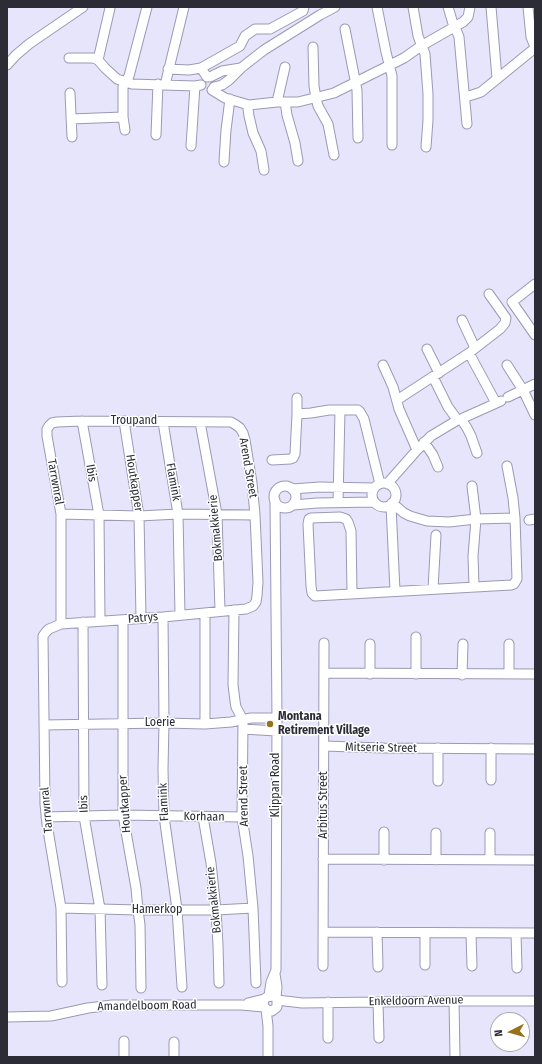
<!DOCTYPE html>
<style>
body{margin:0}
#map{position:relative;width:542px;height:1064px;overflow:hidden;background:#e6e5fc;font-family:"Fira Sans Condensed",sans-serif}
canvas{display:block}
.frame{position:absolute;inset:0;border:8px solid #2c2c37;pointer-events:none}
.north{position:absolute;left:490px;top:1012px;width:40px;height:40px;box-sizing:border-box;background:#fff;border:1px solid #ababaf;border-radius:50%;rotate:264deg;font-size:11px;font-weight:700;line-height:16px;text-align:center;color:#2c2c37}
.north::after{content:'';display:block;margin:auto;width:14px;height:18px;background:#96721b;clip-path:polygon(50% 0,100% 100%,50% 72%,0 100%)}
</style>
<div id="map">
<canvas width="542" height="1064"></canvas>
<div class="frame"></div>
<div class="north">N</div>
</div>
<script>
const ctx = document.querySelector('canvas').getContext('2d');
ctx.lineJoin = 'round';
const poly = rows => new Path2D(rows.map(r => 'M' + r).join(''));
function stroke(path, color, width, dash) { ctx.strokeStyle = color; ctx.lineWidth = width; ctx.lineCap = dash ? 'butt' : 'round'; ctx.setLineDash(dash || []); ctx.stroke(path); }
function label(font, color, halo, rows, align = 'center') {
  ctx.font = font + ' "Fira Sans Condensed",sans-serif'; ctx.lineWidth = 3; ctx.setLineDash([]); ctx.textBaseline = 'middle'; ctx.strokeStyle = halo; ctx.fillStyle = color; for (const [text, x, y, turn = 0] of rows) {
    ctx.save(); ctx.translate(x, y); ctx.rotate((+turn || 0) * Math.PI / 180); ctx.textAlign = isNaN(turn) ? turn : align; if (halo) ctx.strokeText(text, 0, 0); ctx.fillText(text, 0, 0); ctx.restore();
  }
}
const minor = poly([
 [377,7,386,52,392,76,392,145],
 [413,7,418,36,425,54,428,94,428,120,426,147],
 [448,7,454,27,457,32,459,37,467,124],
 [491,7,497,78],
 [528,7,531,37,535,47],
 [345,29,357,90,358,138],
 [313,47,314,86,316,98,318,106,328,124,334,155],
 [69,58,93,58,98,60,105,68,117,79,132,84,195,86,201,85],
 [98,60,110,8],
 [7,65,16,55,29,44,83,7],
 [201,68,240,46,245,36,255,29,270,29,303,11,304,7],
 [168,69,189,70,201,68,207,77],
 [210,77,222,71,241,68],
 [165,85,184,7],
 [214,87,222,85,229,80,241,68,264,50,320,15,335,7],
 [212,90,225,98,249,105,277,102,298,102,334,93,404,58,421,46,463,22,468,17,470,7],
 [70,93,72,137],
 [465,97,472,95,481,92,535,48],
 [277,102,285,67],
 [285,102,287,115,295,143,298,161],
 [249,105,248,109,249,116,253,133,261,151,264,170],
 [71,119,123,117],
 [125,130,123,117,123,87,129,76,147,7],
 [156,135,158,84],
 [191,146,195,86],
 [224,162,226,130,230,99],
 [535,284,512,302,535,335],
 [462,320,475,348],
 [427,349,439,373],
 [469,353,496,403],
 [383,365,393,387,399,409,417,450],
 [507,365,523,390,535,415],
 [433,377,448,407,456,418],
 [508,397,535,384],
 [397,400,469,353,500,329,505,323,506,318,489,294],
 [297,414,311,413,329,410,358,410,360,412,364,419,380,484],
 [463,418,501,401],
 [82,421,99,515,100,621],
 [124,421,139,516,141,618],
 [163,422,178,514,180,615],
 [200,422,217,514,220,611],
 [463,422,467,428,471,436,477,453],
 [424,442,433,455,438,467],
 [272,460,290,459,293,458,295,454,297,414,297,398],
 '372 495a12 12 0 1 1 24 0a12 12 0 1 1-24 0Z',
 [387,484,417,450,431,436,456,421],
 [472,486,476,519,473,556,474,586],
 '274 497a11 11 0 1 1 22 0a11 11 0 1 1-22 0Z',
 [292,489,320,487,374,488],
 [338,502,340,410],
 [392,503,404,513,410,516,427,521,449,522,476,519,515,518],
 [293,505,317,503,374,502],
 [391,505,395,591],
 [61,514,139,516,178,514,255,515],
 [529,520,535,519],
 [433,589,436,535],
 [352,593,351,531,348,522,346,519,340,517,311,518,309,519,308,524,311,586,312,593,315,596,511,585,514,584,517,579,515,518,513,498,507,466],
 [234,610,233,685,235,701,236,707,243,720,243,723,242,817,248,856,253,908,256,983],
 [163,617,164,723,163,769,164,816,177,909,182,987],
 [123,620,123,815,136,888,138,910,140,925,141,988],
 [83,622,84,816,100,909,102,985],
 [61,624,61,514,47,436,47,429,49,426,52,423,57,422,82,421,231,422,236,425,240,428,243,433,245,440,252,483,255,515,258,582,257,596,256,602,253,606,246,609,163,617,61,624,49,629,46,632,43,636,45,804,47,824,61,908,62,982],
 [370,644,370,674],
 [324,673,535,674],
 [416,674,416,637],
 [509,674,509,644],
 [462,675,463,644],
 [205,724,205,613],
 [44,725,164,723,205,724,231,722,251,718,277,718],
 [243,729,276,731],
 [324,746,384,748,535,749],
 [438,748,438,781],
 [491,780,491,748],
 [46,817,123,815,242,817],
 [203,817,211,863,216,910,218,945,219,983],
 [323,859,535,860],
 [384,860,384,832],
 [436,860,436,833],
 [490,860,490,833],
 [61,908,138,910,216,910,253,908],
 [323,932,535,933],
 [377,932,378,967],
 [471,933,472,966],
 [516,933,517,968],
 [425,965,425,933],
 [323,966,324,643],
 [275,974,277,987,276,998],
 [269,996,271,982,276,970,277,718,275,500],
 [277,1000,302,1003,454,1001,535,1001],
 [454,1001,455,1057],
 [378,1002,379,1038],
 [248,1003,264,999,267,997,272,996,275,997,277,1000,277,1007,272,1011,267,1010,263,1005,264,999],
 [266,1009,268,1026,268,1057],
 [7,1017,51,1016,88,1008,112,1005,241,1005,264,1007],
 [328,1038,328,1002],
 [124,1041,124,1057],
 [174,1042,174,1057]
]);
stroke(minor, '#9b99b5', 11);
stroke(minor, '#fff', 9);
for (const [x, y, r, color] of [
 [270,724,4,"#96721b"]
]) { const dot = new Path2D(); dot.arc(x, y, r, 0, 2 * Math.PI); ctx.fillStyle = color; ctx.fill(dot); stroke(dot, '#fff', 1.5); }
label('12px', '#2c2c37', '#fff', [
 ["Troupand",134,421],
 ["Arend Street",248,468,80],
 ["Ibis",91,473,80],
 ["Tarrwnral",55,482,80],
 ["Flamink",173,482,80],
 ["Houtkapper",134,483,81],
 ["Bokmakkierie",216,528,-95],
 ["Patrys",143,618,-5],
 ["Loerie",160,723],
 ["Mitserie Street",381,748,1],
 ["Klippan Road",276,785,-90],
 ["Arend Street",244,796,-91],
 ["Flamink",164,802,-93],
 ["Ibis",84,804,-92],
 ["Houtkapper",125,804,-94],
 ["Arbitus Street",324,805,-90],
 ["Tarrwnral",47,810,-95],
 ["Korhaan",204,817,1],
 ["Bokmakkierie",214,900,-96],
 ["Hamerkop",157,910],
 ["Enkeldoorn Avenue",416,1001,-1],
 ["Amandelboom Road",147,1006,-1]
]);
label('bold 12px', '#2c2c37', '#fff', [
 ["Montana",278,717],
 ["Retirement Village",278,731]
], 'left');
</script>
